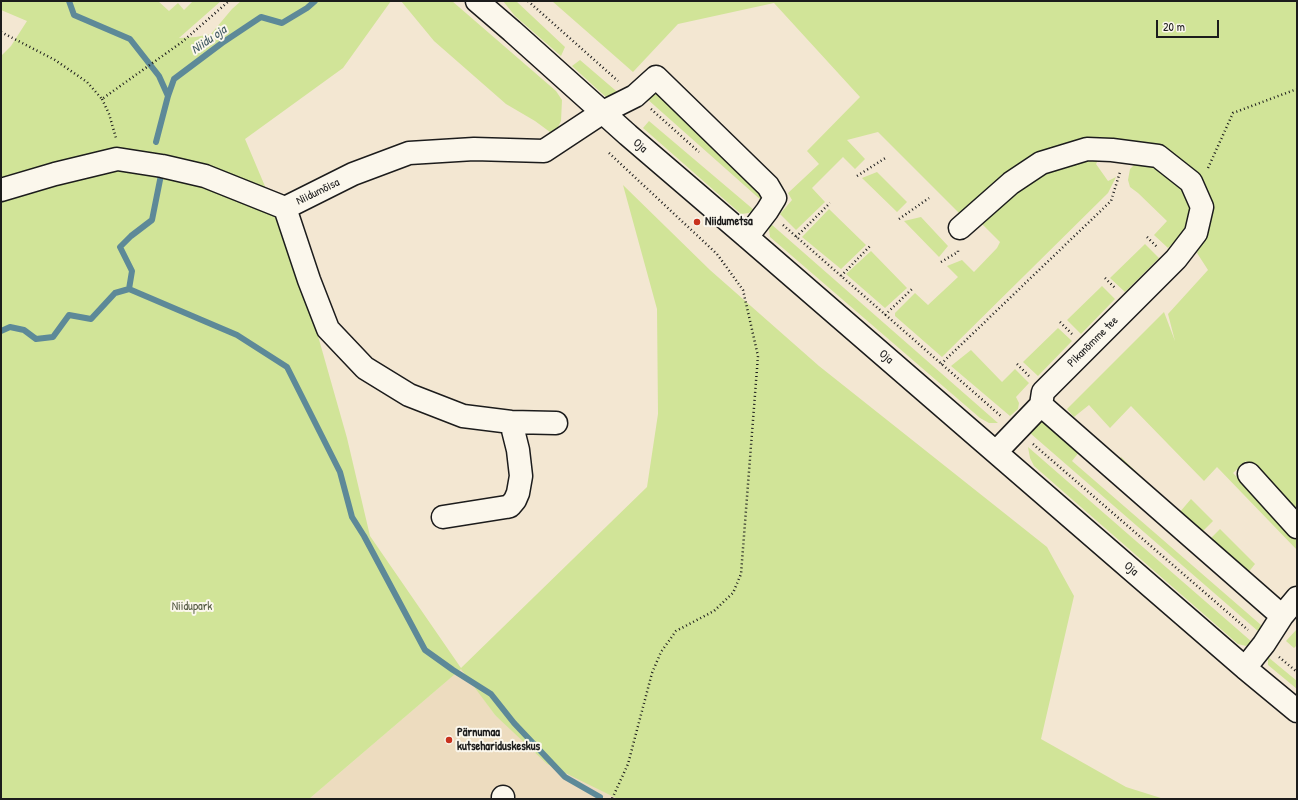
<!DOCTYPE html>
<meta charset="utf-8">
<style>
body{margin:0}
#map{position:relative;width:1298px;height:800px;overflow:hidden;background:#f3e7d2;font-family:"Patrick Hand",sans-serif}
canvas{display:block}
.frame{position:absolute;inset:0;border:2px solid #1c1c1c;pointer-events:none}
.scale{position:absolute;left:1156px;top:20px;width:63px;height:18px;box-sizing:border-box;border:2px solid #1c1c1c;border-top:0;padding-left:5px;font-size:12px;line-height:14px;white-space:nowrap;color:#1c1c1c;-webkit-text-stroke:3px #fbf7ec;paint-order:stroke}
</style>
<div id="map">
<canvas width="1298" height="800"></canvas>
<div class="frame"></div>
<div class="scale">20 m</div>
</div>
<script>
const ctx = document.querySelector('canvas').getContext('2d');
ctx.lineJoin = 'round';
function fill(path, color) { ctx.fillStyle = color; ctx.fill(path, 'evenodd'); }
const poly = rows => new Path2D(rows.map(r => 'M' + r).join(''));
function stroke(path, color, width, dash) { ctx.strokeStyle = color; ctx.lineWidth = width; ctx.lineCap = dash ? 'butt' : 'round'; ctx.setLineDash(dash || []); ctx.stroke(path); }
function label(font, color, halo, rows, align = 'center') {
  ctx.font = font + ' "Patrick Hand",sans-serif'; ctx.lineWidth = 4; ctx.setLineDash([]); ctx.textBaseline = 'middle'; ctx.strokeStyle = halo; ctx.fillStyle = color; for (const [text, x, y, turn = 0] of rows) {
    ctx.save(); ctx.translate(x, y); ctx.rotate((+turn || 0) * Math.PI / 180); ctx.textAlign = isNaN(turn) ? turn : align; if (halo) ctx.strokeText(text, 0, 0); ctx.fillText(text, 0, 0); ctx.restore();
  }
}
fill(poly([
 [462,668,495,715,595,787,618,799,309,799]
]), '#eddcbf');
fill(poly([
 [1,1,158,1,169,11,178,3,184,10,193,1,221,1,179,38,196,37,211,34,232,9,241,1,391,1,343,68,245,139,297,262,347,438,370,536,461,668,647,487,658,414,657,309,623,185,710,270,819,366,1047,547,1074,596,1041,739,1126,787,1164,799,618,799,547,764,495,715,461,669,309,799,1,799,1,56,11,46,27,21,1,10],
 [401,1,452,1,556,91,562,100,561,121,554,135,535,121,506,104,434,41],
 [503,1,516,1,565,47,561,56,515,16],
 [552,1,1297,1,1297,515,1246,461,1233,473,1297,541,1297,550,1217,467,1204,481,1131,406,1110,428,1089,405,1074,417,1067,409,1164,312,1175,341,1168,314,1208,270,1197,253,1211,216,1208,191,1188,166,1153,147,1105,143,1069,142,1035,153,960,214,878,132,847,140,865,159,855,169,843,157,812,188,825,202,796,230,780,214,792,200,788,193,819,164,807,151,860,97,774,3,678,24,633,72],
 [580,60,622,96,608,99,572,66],
 [655,91,761,194,762,201,646,98],
 [649,121,754,210,749,213,741,214,643,128],
 [1100,157,1096,164,1108,181,1116,177,1108,193,942,357,895,316,895,313,915,293,928,305,958,277,947,266,962,260,974,272,997,248,1000,242,982,224,990,212,1040,169],
 [1139,160,1149,161,1185,188,1194,203,1189,228,1168,248,1154,235,1167,221,1138,193,1130,187,1128,180,1130,169],
 [877,172,907,202,897,212,862,178],
 [829,209,866,245,841,269,802,237],
 [921,217,948,246,939,257,904,221],
 [771,224,998,423,989,423,980,418,770,237,769,229],
 [1145,244,1159,258,1125,292,1110,278],
 [871,251,907,288,885,308,846,274],
 [1102,286,1115,299,1081,334,1067,320],
 [1058,328,1072,341,1038,376,1023,362],
 [971,350,1002,382,1015,369,1029,383,1016,397,1019,403,1018,409,1010,416,951,366],
 [1045,418,1080,451,1072,461,1261,625,1259,632,1030,433],
 [1028,447,1252,642,1246,646,1238,644,1034,466,1030,458],
 [1121,457,1158,493,1156,494,1117,461],
 [1191,499,1213,521,1201,533,1179,513],
 [1220,529,1255,564,1247,574,1209,540],
 [1297,629,1297,645,1294,648,1286,641],
 [1268,657,1297,681,1297,689,1268,665]
]), '#d1e498');
stroke(poly([
 [69,1,74,15,130,39,159,76,168,96],
 [156,142,168,96,174,79,222,43,261,17,282,23,307,8,315,1],
 [129,289,237,335,287,367,340,472,352,517,364,536,425,650,453,670,491,694,514,723,565,777,600,797],
 [1,331,10,327,24,330,36,339,53,337,69,315,91,319,115,293,129,289,132,271,120,247,131,236,152,220,161,175]
]), '#5d8998', 6);
const minor = poly([
 [477,1,512,31,628,135,747,237,1245,668,1297,711],
 [1,190,55,174,117,159,162,166,205,176,285,208],
 [960,228,1011,183,1041,163,1087,149,1112,150,1158,156,1191,182,1202,207,1196,233,1176,259,1043,392,1041,405,996,452],
 [1041,405,1282,616,1264,644,1245,668],
 [556,423,511,422,463,416,409,395,365,368,328,329,309,280,285,208,353,174,409,153,474,149,544,151,603,112,635,96,656,77,768,186,775,198,767,211,747,237],
 [1249,474,1297,527],
 [443,517,506,507,510,506,515,500,518,493,521,476,518,450,511,422],
 [1282,616,1297,598],
 [503,799,503,797]
]);
stroke(minor, '#1c1c1c', 25);
stroke(poly([
 [528,1,618,81],
 [1,32,55,60,87,82,102,99,182,42,229,1],
 [102,99,109,114,116,138],
 [651,109,699,152],
 [609,153,717,254,743,290,758,356,741,574,733,593,714,611,676,631,661,652,652,673,628,764,612,799],
 [1208,168,1233,113,1297,89],
 [857,176,887,157],
 [899,219,929,198],
 [783,225,1002,417],
 [796,237,830,203],
 [1147,237,1158,248],
 [941,262,958,252,958,248],
 [841,276,871,245],
 [1105,278,1116,289],
 [885,315,913,288],
 [1060,322,1072,334],
 [941,364,1111,201,1120,172],
 [1017,364,1029,376],
 [1033,444,1248,630],
 [1279,657,1297,672]
]), '#1c1c1c', 2.5, [1, 3]);
stroke(minor, '#fbf7ec', 22);
for (const [x, y, r, color] of [
 [697,222,4,"#c8321e"],
 [449,740,4,"#c8321e"]
]) { const dot = new Path2D(); dot.arc(x, y, r, 0, 2 * Math.PI); ctx.fillStyle = color; ctx.fill(dot); stroke(dot, '#fbf7ec', 1.5); }
label('12px', '#1c1c1c', '#fbf7ec', [
 ["Oja",640,146,41],
 ["Niidumõisa",318,192,-26],
 ["Pikanõmme tee",1093,342,-45],
 ["Oja",886,357,41],
 ["Oja",1131,569,41]
]);
label('bold 12px', '#1c1c1c', '#fbf7ec', [
 ["Niidumetsa",705,222],
 ["Pärnumaa",457,733],
 ["kutsehariduskeskus",457,747]
], 'left');
label('12px', '#525841', '#fbf7ec', [
 ["Niidupark",192,607]
]);
label('italic 13px', '#425b64', '#fbf7ec', [
 ["Niidu oja",209,40,-35]
]);
</script>
